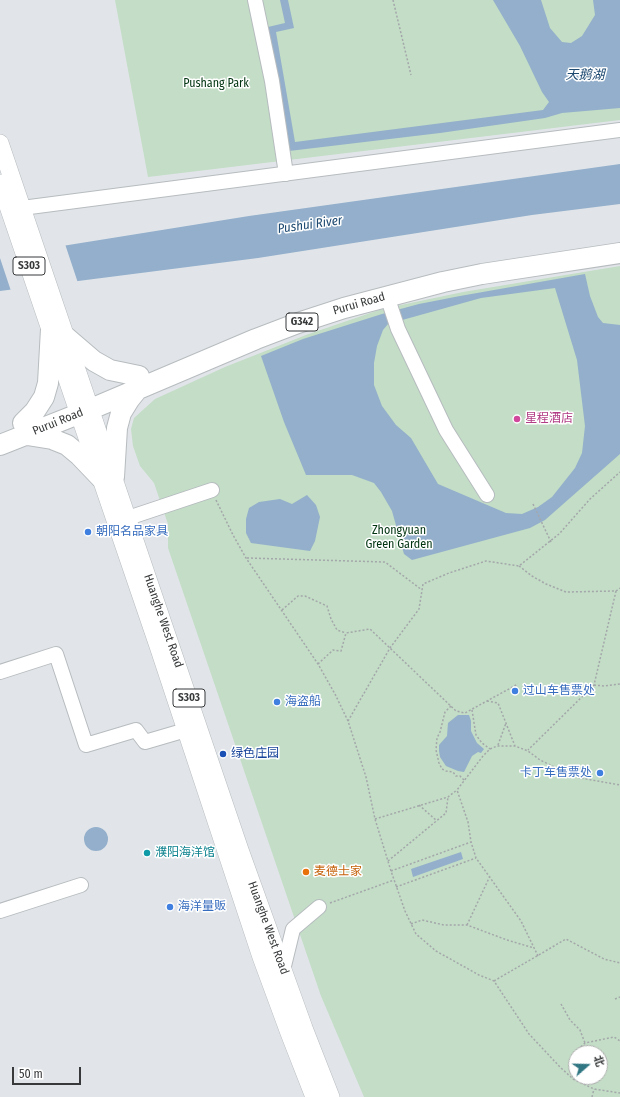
<!DOCTYPE html>
<meta charset="utf-8">
<style>
body{margin:0}
#map{position:relative;width:620px;height:1097px;overflow:hidden;background:#e1e5e9;font-family:"Fira Sans Condensed","Noto Sans SC",sans-serif}
canvas{display:block}
.north{position:absolute;left:568px;top:1045px;width:40px;height:40px;box-sizing:border-box;background:#fff;border:1px solid #afb0b0;border-radius:50%;rotate:70deg;font-size:11px;font-weight:700;line-height:16px;text-align:center;color:#37393a}
.north::after{content:'';display:block;margin:auto;width:14px;height:18px;background:#307683;clip-path:polygon(50% 0,100% 100%,50% 72%,0 100%)}
.scale{position:absolute;left:12px;top:1067px;width:69px;height:18px;box-sizing:border-box;border:2px solid #37393a;border-top:0;padding-left:5px;font-size:12px;line-height:14px;white-space:nowrap;color:#37393a;-webkit-text-stroke:3px #fff;paint-order:stroke}
</style>
<div id="map">
<canvas width="620" height="1097"></canvas>
<div class="north">北</div>
<div class="scale">50 m</div>
</div>
<script>
const ctx = document.querySelector('canvas').getContext('2d');
ctx.lineJoin = 'round';
function fill(path, color) { ctx.fillStyle = color; ctx.fill(path, 'evenodd'); }
const poly = rows => new Path2D(rows.map(r => 'M' + r).join(''));
function stroke(path, color, width, dash) { ctx.strokeStyle = color; ctx.lineWidth = width; ctx.lineCap = dash ? 'butt' : 'round'; ctx.setLineDash(dash || []); ctx.stroke(path); }
function label(font, color, halo, rows, align = 'center') {
  ctx.font = font + ' "Fira Sans Condensed","Noto Sans SC",sans-serif'; ctx.lineWidth = 3; ctx.setLineDash([]); ctx.textBaseline = 'middle'; ctx.strokeStyle = halo; ctx.fillStyle = color; for (const [text, x, y, turn = 0] of rows) {
    ctx.save(); ctx.translate(x, y); ctx.rotate((+turn || 0) * Math.PI / 180); ctx.textAlign = isNaN(turn) ? turn : align; if (halo) ctx.strokeText(text, 0, 0); ctx.fillText(text, 0, 0); ctx.restore();
  }
}
fill(poly([
 [115,0,620,0,620,120,148,177],
 [620,266,620,1097,364,1097,321,996,168,548,168,524,154,483,140,466,133,446,131,429,134,418,155,399,225,367,306,335,382,309,463,292],
 [576,1053,600,1053,600,1077,576,1077]
]), '#c3ddc6');
fill(poly([
 [280,0,288,0,294,28,276,32,295,142,543,110,549,102,542,92,520,46,493,0,541,0,550,28,562,42,571,43,582,36,595,15,593,0,620,0,620,108,562,113,545,118,440,133,289,151,268,27,285,23],
 [620,164,620,204,532,215,258,258,0,291,0,256,249,216],
 [585,274,590,296,598,317,603,323,620,325,620,454,545,520,530,528,412,560,404,554,392,511,381,492,374,483,352,475,306,475,284,422,261,356,303,339,382,314,419,304,460,296],
 [555,288,577,360,585,426,582,453,575,468,552,497,538,507,522,514,506,513,438,484,411,438,396,425,382,406,374,385,374,363,377,346,383,330,388,324,481,298],
 [307,495,316,505,320,517,315,541,310,551,251,543,246,533,246,519,249,508,259,502,280,499,292,504],
 [458,715,469,715,471,721,471,731,477,743,484,749,481,753,478,752,472,756,464,772,458,771,446,766,440,757,439,751,439,745,447,736,448,723],
 '84 839a12 12 0 1 1 24 0a12 12 0 1 1-24 0Z',
 [461,852,463,859,413,877,411,869]
]), '#93afcb');
fill(poly([
 [65,244,78,283,11,291,0,258,0,254]
]), '#e1e5e9');
const minor = poly([
 [255,0,272,81,286,174],
 [22,208,620,130],
 [387,296,398,329,446,430,487,495],
 [128,518,212,490],
 [0,672,56,654,86,745,136,730,145,742,186,730],
 [0,911,81,885],
 [283,970,293,929,319,907]
]);
const major = poly([
 [0,143,240,850,304,1028,331,1097],
 [0,183,158,646,261,957,289,1033,314,1097]
]);
const highway = poly([
 [66,337,94,361,110,370,139,376],
 [23,423,35,411,44,397,48,383,51,329],
 [27,435,52,439,67,445,79,455,101,478],
 [0,445,91,409,256,339,298,323,344,308,443,282,482,274,620,253],
 [114,477,117,428,121,413,129,400,137,390]
]);
stroke(minor, '#b7bcbf', 16);
stroke(major, '#b7bcbf', 18);
stroke(highway, '#b7bcbf', 22);
stroke(poly([
 [393,0,411,75],
 [216,500,233,535,246,558,318,664,335,694,348,721,366,777,375,819,391,871,405,911,416,934,436,951,479,975,494,981,529,1034,560,1067,573,1079,594,1089,620,1093],
 [533,504,551,542],
 [247,558,385,562,422,590],
 [519,566,532,576,546,584,566,592,616,591,594,685,528,750],
 [616,591,620,588],
 [282,610,298,596,305,596,327,606,331,619,337,630,346,633],
 [318,664,333,650,341,651,346,633,370,629,456,711,465,713,518,684],
 [594,685,604,686,620,684],
 [487,701,498,703,515,746],
 [451,706,445,712,440,732,437,738,436,750,439,763,442,769,446,771,453,772,456,776,460,776,464,780],
 [472,710,476,735,482,743,490,749],
 [348,721,390,648,419,609,423,584,449,573,486,561,519,566,559,534,590,499,620,472],
 [498,745,506,723],
 [419,805,437,821],
 [375,819,448,797,457,790],
 [388,861,446,813,448,797],
 [391,871,471,842],
 [396,887,476,858],
 [330,903,394,880],
 [411,924,422,920,444,925,467,925,507,940,534,948],
 [467,925,490,876],
 [538,956,521,921,476,858,471,842,468,822,457,790,483,756,490,749,497,746,515,746,528,751,540,760,575,777,620,785],
 [494,981,566,939,604,959,620,963],
 [615,999,620,997],
 [561,1004,570,1020,580,1030,585,1043],
 [572,1055,585,1043,614,1037,620,1041],
 [592,1097,594,1089]
]), '#a4a7aa', 1.5, [2, 2]);
stroke(minor, '#fff', 14);
stroke(major, '#fff', 17);
stroke(highway, '#fff', 20);
for (const [x, y, r, color] of [
 [517,419,4,"#d1479c"],
 [88,532,4,"#3f7fe0"],
 [515,691,4,"#3f7fe0"],
 [277,702,4,"#3f7fe0"],
 [223,754,4,"#1a4fb4"],
 [600,773,4,"#3f7fe0"],
 [147,853,4,"#0f9aa8"],
 [306,872,4,"#e8710a"],
 [170,907,4,"#3f7fe0"]
]) { const dot = new Path2D(); dot.arc(x, y, r, 0, 2 * Math.PI); ctx.fillStyle = color; ctx.fill(dot); stroke(dot, '#fff', 1.5); }
for (const [x, y, w] of [
 [29,266,32],
 [302,322,32],
 [189,698,32]
]) { const box = new Path2D(); box.roundRect(x - w / 2, y - 9, w, 18, 3); ctx.fillStyle = '#fff'; ctx.fill(box); stroke(box, '#37393a', 1); }
label('bold 11px', '#37393a', null, [
 ["S303",29,266],
 ["G342",302,322],
 ["S303",189,698]
]);
label('12px', '#003411', '#fff', [
 ["Pushang Park",216,84],
 ["Zhongyuan",399,531],
 ["Green Garden",399,545]
]);
label('12px', '#37393a', '#fff', [
 ["Purui Road",359,304,-16],
 ["Purui Road",58,422,-22],
 ["Huanghe West Road",163,621,71],
 ["Huanghe West Road",268,928,70]
]);
label('12px', '#b23c85', '#fff', [
 ["星程酒店",525,419]
], 'left');
label('12px', '#366cbe', '#fff', [
 ["朝阳名品家具",96,532],
 ["过山车售票处",523,691],
 ["海盗船",285,702],
 ["卡丁车售票处",592,773,"right"],
 ["海洋量贩",178,907]
], 'left');
label('12px', '#164399', '#fff', [
 ["绿色庄园",231,754]
], 'left');
label('12px', '#0d838f', '#fff', [
 ["濮阳海洋馆",155,853]
], 'left');
label('12px', '#c56008', '#fff', [
 ["麦德士家",314,872]
], 'left');
label('italic 13px', '#1e4a71', '#fff', [
 ["天鹅湖",585,75],
 ["Pushui River",310,225,-8]
]);
</script>
